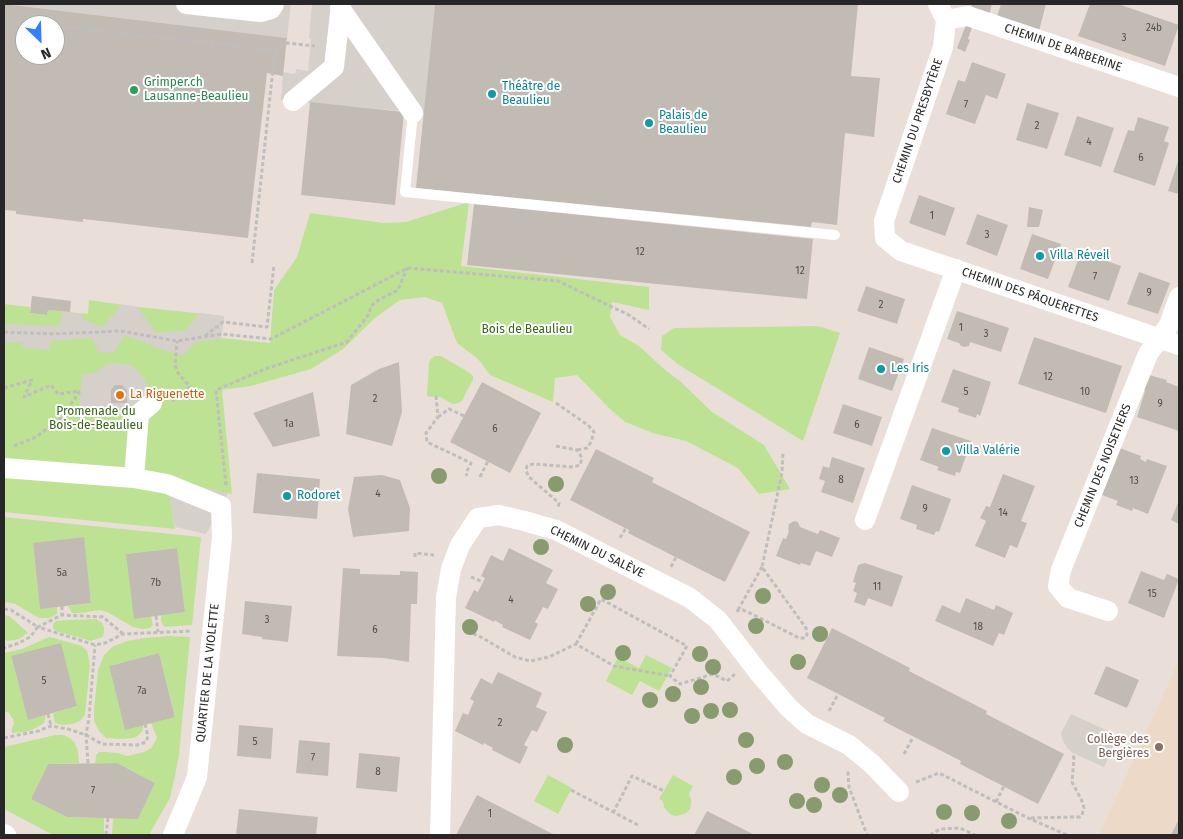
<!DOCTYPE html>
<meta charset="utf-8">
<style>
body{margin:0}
#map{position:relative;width:1183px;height:839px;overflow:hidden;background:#eadfd8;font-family:"Fira Sans",sans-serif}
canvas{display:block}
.frame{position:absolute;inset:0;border:5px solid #272727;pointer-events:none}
.north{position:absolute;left:15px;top:15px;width:50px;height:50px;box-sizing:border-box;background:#fff;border:1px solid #a9a9a9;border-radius:50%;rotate:156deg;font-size:14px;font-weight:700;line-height:20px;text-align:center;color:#272727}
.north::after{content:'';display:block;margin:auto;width:18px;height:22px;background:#347ffb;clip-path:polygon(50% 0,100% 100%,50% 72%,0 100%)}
</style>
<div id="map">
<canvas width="1183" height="839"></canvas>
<div class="frame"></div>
<div class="north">N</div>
</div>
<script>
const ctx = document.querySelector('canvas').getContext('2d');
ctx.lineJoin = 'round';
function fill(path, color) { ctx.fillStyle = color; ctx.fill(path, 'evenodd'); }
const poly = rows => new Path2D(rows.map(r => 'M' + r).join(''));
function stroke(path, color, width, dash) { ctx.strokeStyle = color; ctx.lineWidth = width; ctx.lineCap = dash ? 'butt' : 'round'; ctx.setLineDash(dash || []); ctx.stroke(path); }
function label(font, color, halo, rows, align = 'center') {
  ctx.font = font + ' "Fira Sans",sans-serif'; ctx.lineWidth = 4; ctx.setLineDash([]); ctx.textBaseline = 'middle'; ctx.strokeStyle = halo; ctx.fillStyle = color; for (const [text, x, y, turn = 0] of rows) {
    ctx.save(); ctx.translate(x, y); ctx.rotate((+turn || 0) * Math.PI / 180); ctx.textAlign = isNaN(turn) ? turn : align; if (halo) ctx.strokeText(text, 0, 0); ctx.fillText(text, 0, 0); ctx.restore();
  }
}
fill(poly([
 [1179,660,1179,835,1099,835]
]), '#edd9c7');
fill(poly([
 [469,202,461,266,649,287,649,310,612,302,610,317,620,335,639,346,664,369,681,382,712,412,764,445,790,489,759,494,738,468,686,441,653,433,625,422,611,410,577,375,555,378,553,402,490,375,478,359,457,343,442,303,425,297,400,300,375,318,343,349,311,369,251,386,222,390,232,494,167,480,175,529,4,512,4,304,30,307,30,313,47,315,48,310,88,314,89,300,138,307,224,316,221,338,270,343,274,290,297,257,310,213,384,223,406,222],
 [818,326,840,333,803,441,679,365,661,350,662,336,674,328],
 [435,356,441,356,470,373,473,376,473,380,465,394,463,400,459,403,453,404,440,397,436,396,429,397,427,395,429,363,431,359],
 [4,517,201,537,192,625,164,627,161,621,161,615,185,612,177,548,126,554,151,616,153,625,150,628,144,629,133,627,107,612,100,610,81,613,72,613,68,606,91,603,83,537,33,544,40,608,57,607,57,614,50,618,39,618,15,604,7,602,4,604],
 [4,615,9,616,15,621,28,633,19,639,8,641,4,640],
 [96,619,102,623,104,627,104,633,102,637,91,641,56,631,53,628,53,624,56,621,66,620],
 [168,636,190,637,179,755,175,776,170,798,149,835,112,835,113,818,138,818,155,783,117,763,95,763,96,755,99,752,106,752,117,753,127,756,144,752,151,748,157,738,151,723,175,716,159,653,109,666,125,729,143,725,143,730,139,735,134,738,120,739,106,738,99,731,94,721,94,709,98,670,104,655,112,647,127,641,144,638],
 [49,637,54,638,82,646,87,651,90,664,85,715,80,721,73,724,62,725,55,723,53,713,77,706,60,644,11,657,28,719,46,715,44,723,36,728,25,732,12,733,12,728,14,724,13,719,9,713,4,711,4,653,22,649],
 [646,655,672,668,659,691,640,681,632,695,606,681,618,657,639,668],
 [55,735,64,735,70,738,75,743,78,751,79,763,48,764,31,799,67,817,104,818,104,835,53,835,4,809,4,747],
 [548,775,572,788,558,814,534,801],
 [673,775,693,786,689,794,691,799,691,804,690,809,686,813,681,815,676,816,671,815,667,811,664,807,663,801,659,799]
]), '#bde293');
fill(poly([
 [4,4,291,4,287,38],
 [312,4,435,4,424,113,281,100,283,72,295,74,296,69,308,71,311,39,309,38],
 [122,304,138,307,156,333,186,330,199,313,224,316,221,339,196,342,183,356,176,353,169,352,124,335,114,353,98,352,92,338,50,341,49,350,22,347,22,343,4,342,4,324,58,326,63,312,81,314,83,319,102,327],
 [116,363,130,365,136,369,145,380,147,387,151,387,152,415,79,411,82,374,93,373,102,367,108,364],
 [166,480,228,493,206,534,175,527],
 [1071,714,1119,736,1104,767,1073,753,1067,748,1063,741,1061,733]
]), '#d6d0cb');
fill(poly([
 [4,4,287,38,283,76,267,73,248,238,83,219,83,222,16,214,16,211,4,210],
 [25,25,55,25,55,55,25,55],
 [435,4,858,4,851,76,880,78,874,137,845,133,837,225,812,222,811,227,416,188],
 [972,4,992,4,989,15,971,9],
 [1001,4,1046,4,1039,31,996,19],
 [1090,4,1118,4,1179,25,1165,66,1078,36],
 [966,25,972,27,968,39,970,40,965,52,957,48],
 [972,62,1006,74,997,99,986,95,975,124,946,114,958,80,965,82],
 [310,102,404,112,395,205,301,195],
 [1027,103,1059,113,1047,149,1016,140],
 [1077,116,1114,128,1101,167,1064,155],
 [1138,117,1169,127,1164,141,1169,143,1155,186,1113,172,1128,130,1134,131],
 [1179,158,1179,194,1168,191],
 [919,195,955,208,945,236,909,223],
 [474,204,813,239,807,299,467,265],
 [1029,207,1043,210,1039,227,1027,227],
 [977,214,1008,225,997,256,966,244],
 [1032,234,1061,244,1048,279,1020,269],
 [1081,252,1121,266,1109,301,1068,287],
 [1139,272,1170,283,1158,314,1127,304],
 [866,286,905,299,897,324,857,311],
 [32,296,71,301,70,312,48,310,47,315,30,313],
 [957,311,1009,328,1001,352,970,342,969,346,965,347,961,346,959,343,947,339],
 [1034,337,1122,366,1106,413,1018,384],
 [869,347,904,359,892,391,858,379],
 [399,362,402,412,392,446,346,434,351,385,379,369],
 [953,369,991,382,980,416,977,414,976,418,958,412,959,408,941,402],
 [1149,375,1167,380,1166,382,1179,387,1179,431,1137,417,1145,391,1144,390],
 [482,382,541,413,510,473,450,442],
 [115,385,122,385,127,391,127,403,111,403,111,390],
 [313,392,320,436,273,447,253,413],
 [843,404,882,417,872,446,833,433],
 [932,428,971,441,960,473,956,472,955,476,937,470,939,467,920,460],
 [1120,448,1141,456,1140,459,1146,462,1147,459,1167,466,1148,514,1133,508,1132,511,1116,505,1118,501,1102,495],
 [596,449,654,478,652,482,750,532,725,582,628,533,629,530,570,500],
 [832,457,865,468,853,503,821,492,825,481,819,479,823,466,829,468],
 [257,473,320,479,317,519,253,513],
 [1003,474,1035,486,1021,521,1027,523,1017,548,1010,545,1005,558,975,546,986,521,980,518,986,506,990,507],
 [382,475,400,480,410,508,409,531,353,537,348,509,354,477],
 [912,485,951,499,939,532,936,531,934,535,916,529,917,525,900,519],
 [1179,500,1179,524,1171,520],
 [794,521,798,522,800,527,818,534,820,530,840,538,832,557,816,551,810,566,801,563,800,565,776,556,783,538,786,539,789,531,788,530,789,524],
 [84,537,91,603,40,609,33,543],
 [177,548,185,612,134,619,126,554],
 [509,548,553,570,546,583,558,589,548,609,543,607,535,622,538,624,530,640,502,627,503,625,494,620,494,622,465,608,474,590,478,592,485,578,481,576,491,555,503,561],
 [865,563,903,576,892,607,868,598,865,606,854,602,857,593,853,591,856,583,853,582,858,565],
 [343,568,360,569,360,574,400,575,400,571,418,572,417,604,411,604,409,662,383,658,337,656],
 [1141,571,1164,580,1167,574,1179,579,1164,618,1128,603],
 [966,598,994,610,996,605,1013,613,1004,635,999,633,993,646,935,621,942,605,960,613],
 [245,601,292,606,288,642,262,639,262,637,242,634],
 [832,628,910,668,909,671,987,711,986,714,1064,754,1038,804,960,764,961,761,883,721,885,718,807,678],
 [61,643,77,706,28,720,11,656],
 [159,653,175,717,125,730,109,666],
 [1106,666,1139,680,1127,708,1094,694],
 [498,672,542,693,536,707,547,712,537,732,532,730,524,745,528,747,520,764,492,750,493,748,484,743,483,745,455,731,463,713,468,715,474,701,470,699,481,678,492,684],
 [239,725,273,728,271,759,237,756],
 [299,740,330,743,328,776,296,773],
 [359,753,400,757,397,792,356,788],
 [117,763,155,783,138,819,67,817,31,799,48,764],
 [477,795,551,833,556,835,456,835],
 [239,809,318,817,316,835,236,835],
 [707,811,755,835,694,835],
 [1179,819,1179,835,1171,835]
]), '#c2bbb4');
stroke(poly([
 [4,20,47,25],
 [55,26,275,50,287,43,315,46],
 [252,263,275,50],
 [4,332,53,334,121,331,177,341,222,334,271,339,408,268,558,281,629,315,649,329],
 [205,336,223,322,267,327,274,265],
 [4,388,32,380,24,397,51,385,58,394,80,391],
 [436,396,438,417,426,433,427,442,471,463,466,473,467,476],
 [172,401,190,387,178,373,175,365,177,341],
 [556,403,588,425,594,432,591,442,587,448,577,450],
 [438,417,449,409,464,416],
 [14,446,36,437,61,418,80,391],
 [556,446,577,450,582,458,580,465,573,467,533,464,527,466,526,471,529,477,559,503,558,508],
 [480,477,488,461],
 [226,485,216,390,265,369,347,342,369,314,371,306,380,299,398,290,407,268],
 [620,538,626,528],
 [415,557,415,553,434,555],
 [671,567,676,557],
 [471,577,483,582],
 [62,606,62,615],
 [4,609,11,610,38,627,30,637,19,643,4,648],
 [738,610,762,567],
 [737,612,738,610,743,610,750,613,799,638,805,638,807,635,806,628,762,567,782,473,783,452],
 [156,616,158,632],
 [467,631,479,636,515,657,530,661,549,657,576,644,614,666,670,676],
 [123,634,103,617,62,615,38,627,95,645,105,643,123,634,192,631],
 [576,644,601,599,687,646,670,676,680,684,713,674,727,681,735,674],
 [829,711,838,694],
 [48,714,51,726],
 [4,738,38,731,51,726,68,729,86,735,102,744,137,745,146,742,148,736,145,724],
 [904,754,913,737],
 [88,763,86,735,89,718,95,645],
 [849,772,848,773,849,787,867,835],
 [916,782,939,773,1028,818,1067,835],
 [571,790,638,825],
 [996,802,1004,786],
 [613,813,632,776,664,791],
 [1031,818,1074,817,1080,817,1082,815,1084,808,1083,803,1072,782,1074,759,1073,753],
 [106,835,108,818],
 [930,835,940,829,960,828,975,835]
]), '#bebebe', 3, [4, 2.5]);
stroke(poly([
 [413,113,405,192,835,235]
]), '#fff', 10);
stroke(poly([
 [186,4,260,12,271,9,274,4],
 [938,4,946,20,943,47,884,221,885,238,901,251,1179,345],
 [340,8,413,113],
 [946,20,968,16,1179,87],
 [293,101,334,67,341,4],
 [4,468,134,478,167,484,221,506,222,538,197,777,173,835],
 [134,478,139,414,152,403],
 [865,520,956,269],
 [1108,611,1068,598,1058,586,1061,570,1148,354,1169,325,1179,297],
 [4,834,6,835],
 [440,835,446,597,451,569,460,545,478,518,499,515,524,521,556,530,690,598,718,620,759,673,789,708,807,724,849,745,872,764,899,792]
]), '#fff', 20);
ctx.fillStyle = '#879b6e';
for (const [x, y] of [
 [439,476],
 [556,484],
 [541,547],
 [608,592],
 [763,596],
 [588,604],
 [756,626],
 [470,627],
 [820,634],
 [623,653],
 [700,654],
 [798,662],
 [713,667],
 [701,687],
 [673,694],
 [650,700],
 [730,710],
 [711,711],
 [692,716],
 [746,740],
 [565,745],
 [785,762],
 [757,766],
 [734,777],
 [822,785],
 [840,795],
 [797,801],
 [814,805],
 [944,812],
 [972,813],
 [1009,821]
]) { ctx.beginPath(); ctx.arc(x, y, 8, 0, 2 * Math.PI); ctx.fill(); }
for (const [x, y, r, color] of [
 [134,90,5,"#2e9e5b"],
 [492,94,5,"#0f9aa8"],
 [649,123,5,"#0f9aa8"],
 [1040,256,5,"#0f9aa8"],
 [881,369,5,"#0f9aa8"],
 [120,395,5,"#e8710a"],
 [946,451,5,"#0f9aa8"],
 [287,496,5,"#0f9aa8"],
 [1159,747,5,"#8d6e63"]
]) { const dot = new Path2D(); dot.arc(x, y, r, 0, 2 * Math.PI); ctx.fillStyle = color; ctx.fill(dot); stroke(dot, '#fff', 2); }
label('10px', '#4e4c4a', null, [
 ["24b",1154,28],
 ["3",1124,38],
 ["7",966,105],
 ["2",1037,126],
 ["4",1089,142],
 ["6",1141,158],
 ["1",932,216],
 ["3",987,235],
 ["12",640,252],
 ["12",800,271],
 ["7",1095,277],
 ["9",1149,293],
 ["2",881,305],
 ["1",961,328],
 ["3",986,334],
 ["12",1048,377],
 ["5",966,392],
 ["10",1085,392],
 ["2",375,399],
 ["9",1160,404],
 ["1a",289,424],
 ["6",857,425],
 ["6",495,429],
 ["8",841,480],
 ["13",1134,481],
 ["4",378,494],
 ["9",925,509],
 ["14",1003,513],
 ["5a",62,573],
 ["7b",156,583],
 ["11",877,587],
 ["15",1152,594],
 ["4",511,600],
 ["3",267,620],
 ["18",978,627],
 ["6",375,630],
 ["5",44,681],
 ["7a",142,691],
 ["2",500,723],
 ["5",255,742],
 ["7",313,758],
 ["8",378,772],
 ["7",93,791],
 ["1",490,814]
]);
label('12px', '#272727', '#fff', [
 ["CHEMIN DE BARBERINE",1063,48,19],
 ["CHEMIN DU PRESBYTÈRE",918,121,-71],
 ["CHEMIN DES PÂQUERETTES",1030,295,19],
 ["CHEMIN DES NOISETIERS",1103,466,-68],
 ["CHEMIN DU SALÈVE",597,552,26],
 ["QUARTIER DE LA VIOLETTE",208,673,-84]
]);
label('12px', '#27864d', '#fff', [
 ["Grimper.ch",144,83],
 ["Lausanne-Beaulieu",144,97]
], 'left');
label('12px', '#0d838f', '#fff', [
 ["Théâtre de",502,87],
 ["Beaulieu",502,101],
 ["Palais de",659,116],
 ["Beaulieu",659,130],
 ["Villa Réveil",1050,256],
 ["Les Iris",891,369],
 ["Villa Valérie",956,451],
 ["Rodoret",297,496]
], 'left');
label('12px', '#366418', '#fff', [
 ["Bois de Beaulieu",527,330],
 ["Promenade du",96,412],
 ["Bois-de-Beaulieu",96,426]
]);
label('12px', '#c56008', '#fff', [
 ["La Riguenette",130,395]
], 'left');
label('12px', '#785e54', '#fff', [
 ["Collège des",1149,740],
 ["Bergières",1149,754]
], 'right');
</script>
